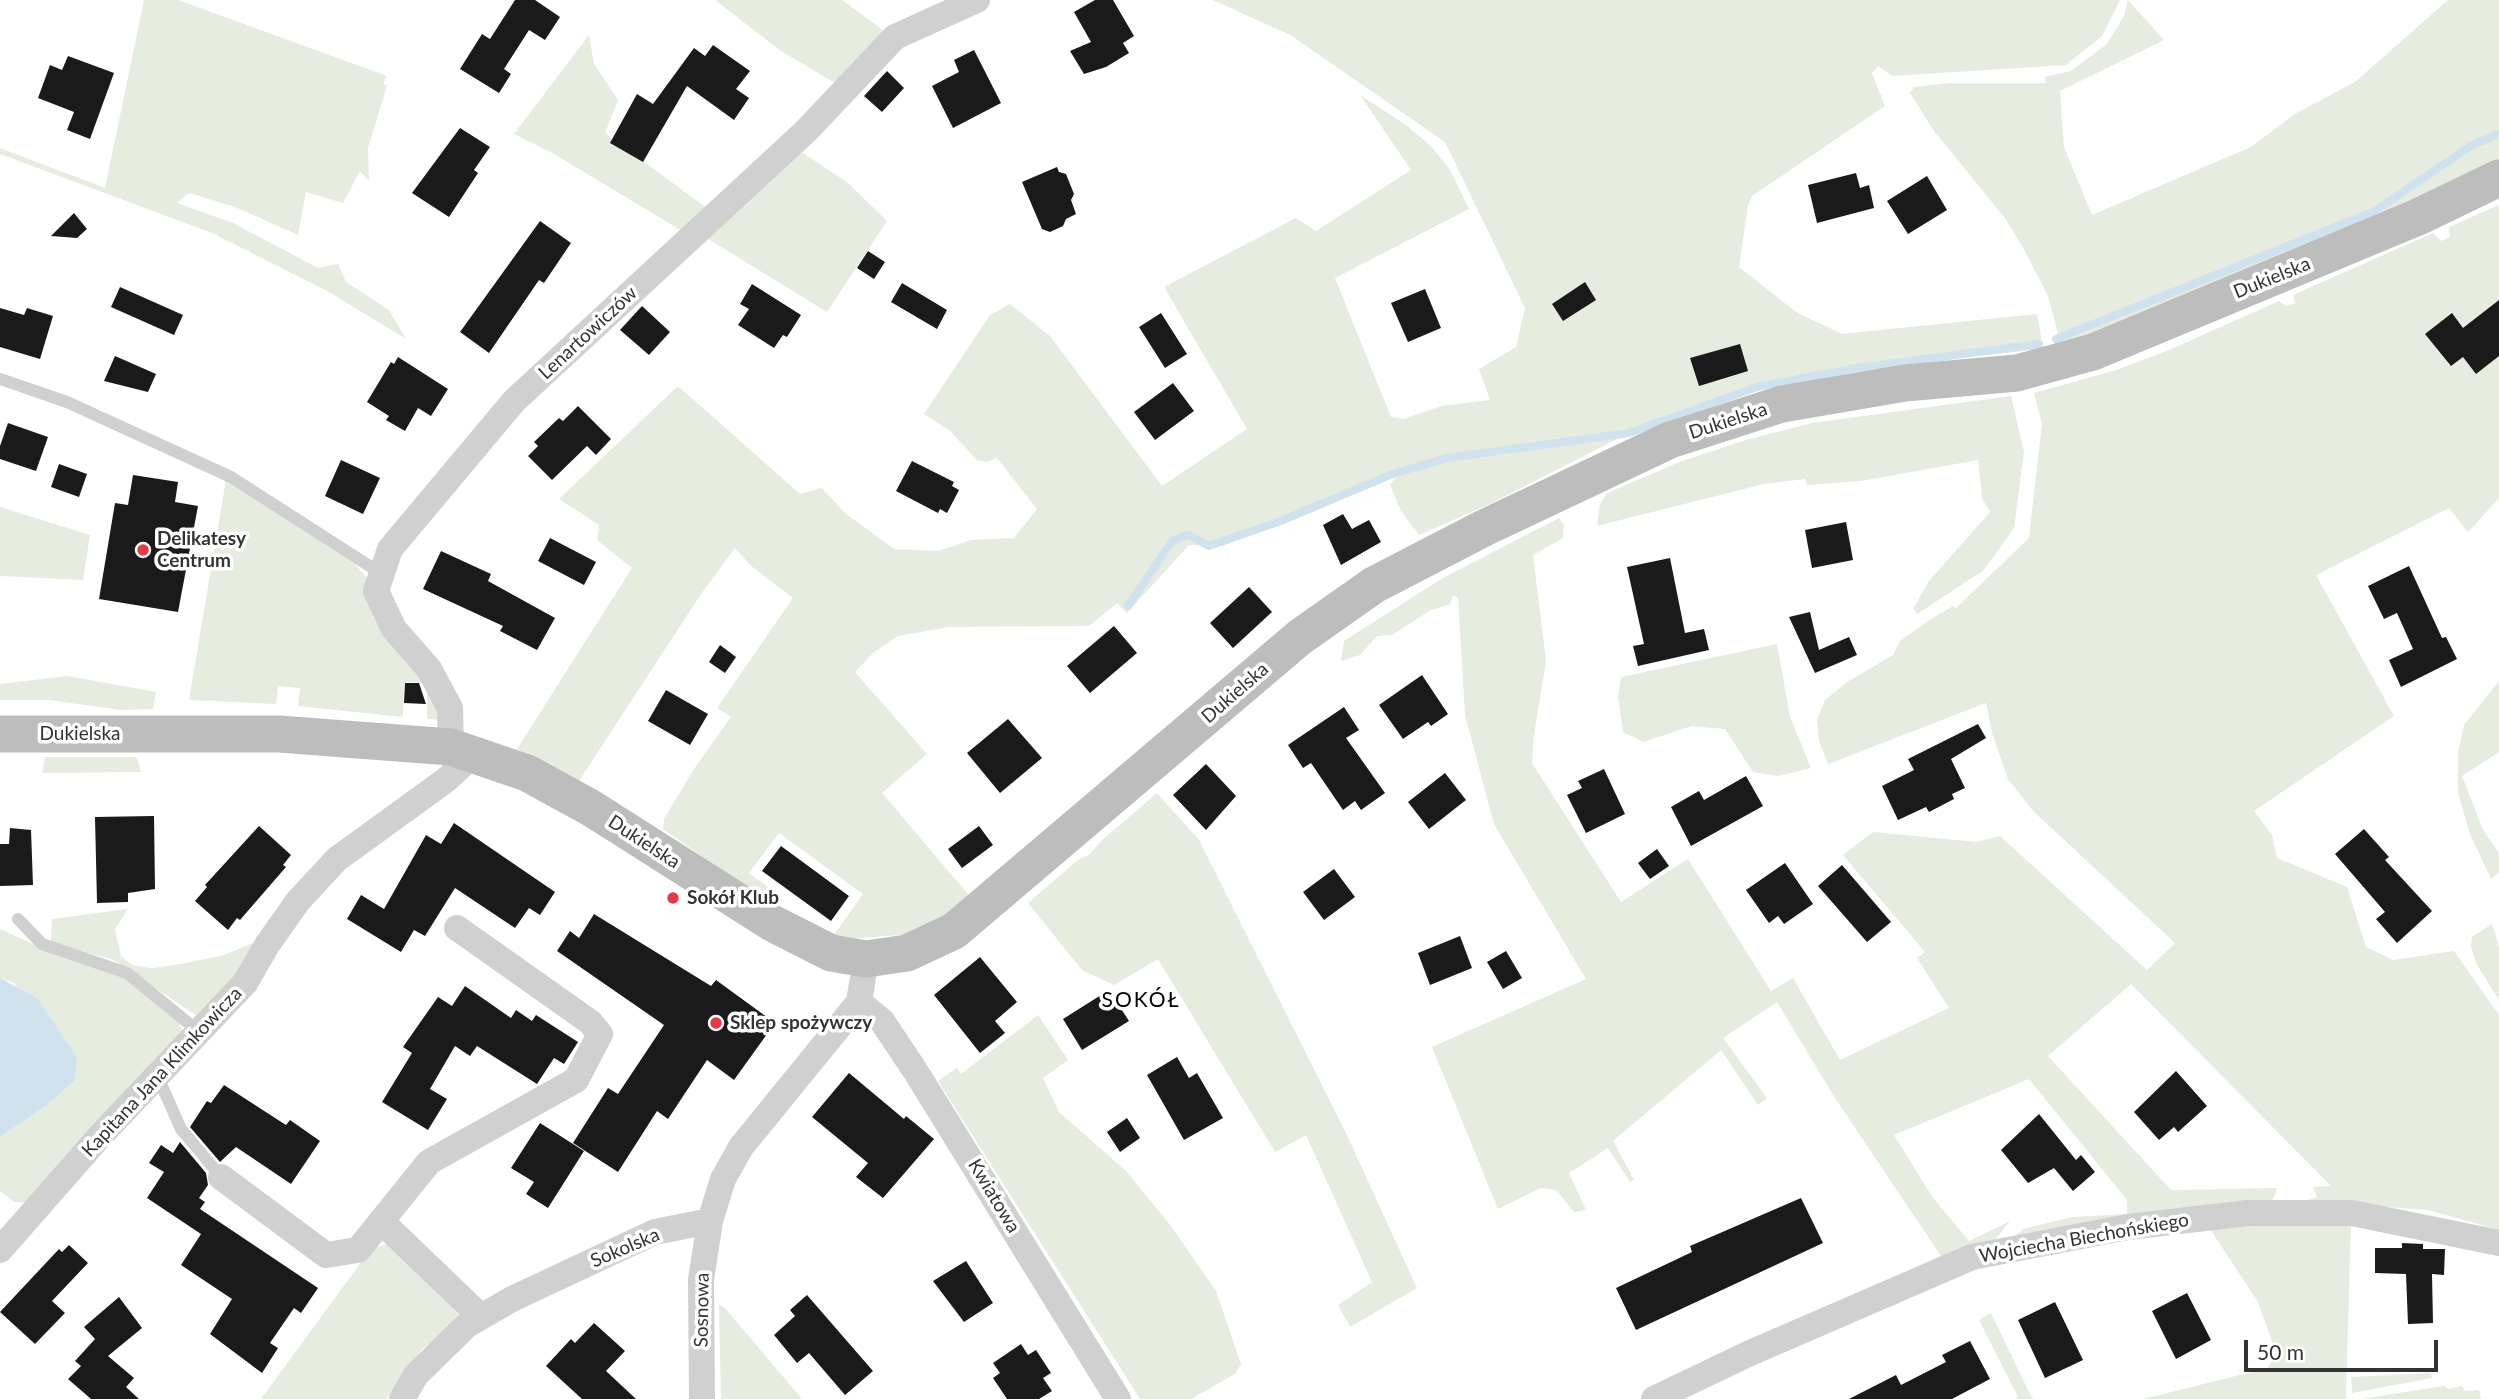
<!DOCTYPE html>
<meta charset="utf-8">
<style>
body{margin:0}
#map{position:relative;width:2499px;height:1399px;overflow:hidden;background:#fff;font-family:Lato,sans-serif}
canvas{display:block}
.scale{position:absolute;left:2244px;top:1340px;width:194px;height:32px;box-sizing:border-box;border:4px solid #333;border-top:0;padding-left:9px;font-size:21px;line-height:24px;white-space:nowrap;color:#333;-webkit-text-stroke:5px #fff;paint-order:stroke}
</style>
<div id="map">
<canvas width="2499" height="1399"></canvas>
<div class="scale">50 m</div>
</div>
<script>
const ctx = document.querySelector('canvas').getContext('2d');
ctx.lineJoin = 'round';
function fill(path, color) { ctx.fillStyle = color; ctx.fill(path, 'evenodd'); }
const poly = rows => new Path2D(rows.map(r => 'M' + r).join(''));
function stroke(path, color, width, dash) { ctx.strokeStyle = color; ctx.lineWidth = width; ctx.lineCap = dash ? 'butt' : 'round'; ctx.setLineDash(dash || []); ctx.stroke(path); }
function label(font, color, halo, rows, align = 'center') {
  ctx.font = font + ' Lato,sans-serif'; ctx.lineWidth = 7; ctx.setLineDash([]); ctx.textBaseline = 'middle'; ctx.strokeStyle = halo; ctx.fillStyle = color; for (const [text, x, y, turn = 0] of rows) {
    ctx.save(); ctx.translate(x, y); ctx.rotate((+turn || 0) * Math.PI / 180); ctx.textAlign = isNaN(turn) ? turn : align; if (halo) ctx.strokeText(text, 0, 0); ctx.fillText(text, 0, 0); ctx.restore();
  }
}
fill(poly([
 [144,0,178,0,387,76,383,84,387,85,368,148,369,181,360,171,343,203,306,192,298,235,235,207,189,193,177,203,233,223,318,268,338,264,346,282,389,310,406,339,329,292,212,233,0,154,0,148,105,188],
 [715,0,842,0,887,33,840,86,781,51],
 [1213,0,2120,0,2102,36,2066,65,1892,76,1878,66,1872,73,1885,106,1752,196,1748,205,1739,267,1796,312,1842,334,2037,314,2043,349,1857,368,1757,387,1629,433,1490,504,1419,535,1401,511,1390,485,1396,477,1282,524,1266,526,1223,546,1189,545,1127,613,1117,603,1089,626,949,627,898,636,873,653,855,672,927,754,882,793,973,900,910,934,849,939,834,935,863,894,779,833,749,873,782,897,768,898,730,876,663,829,664,819,694,769,731,717,717,708,793,598,750,565,735,548,701,594,579,781,517,749,632,568,597,540,599,525,559,499,678,386,800,494,822,488,845,513,894,549,938,551,971,540,1014,538,1037,509,997,458,987,462,977,460,949,430,924,414,990,315,1010,304,1050,336,1162,486,1247,429,1164,287,1296,218,1316,231,1411,170,1360,95,1406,125,1431,146,1450,170,1469,209,1335,278,1391,417,1404,419,1441,406,1490,400,1479,369,1516,347,1525,308,1445,142,1292,36],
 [2128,0,2164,40,2060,91,2064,147,2092,215,2251,147,2295,114,2355,82,2448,0,2499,0,2499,160,2269,267,2061,346,2048,296,2025,251,2005,218,1934,131,1910,93,1914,87,1950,83,2046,83,2045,77,2071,71,2107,44,2124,16],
 [589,35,594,64,618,100,605,133,708,209,687,234,554,154,514,134],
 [803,153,848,183,887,221,827,312,705,237,796,156],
 [2499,205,2499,498,2468,532,2449,508,2316,575,2394,716,2254,811,2272,835,2277,858,2347,887,2366,947,2393,960,2454,951,2499,1015,2499,1230,2428,1210,2305,1201,2317,1197,2313,1187,2331,1186,2131,984,2048,1056,2171,1190,2277,1188,2274,1198,2267,1204,2015,1236,2023,1229,2072,1217,2127,1214,2127,1200,2029,1079,1894,1135,1933,1198,1969,1241,2010,1221,1995,1240,1945,1262,1835,1098,1777,1002,1723,1038,1767,1098,1758,1105,1721,1050,1613,1141,1634,1180,1630,1182,1608,1148,1569,1173,1586,1210,1574,1212,1556,1190,1541,1188,1498,1209,1432,1047,1586,979,1494,824,1465,715,1458,598,1453,595,1450,604,1429,611,1392,635,1377,636,1360,655,1341,661,1344,641,1443,578,1559,518,1564,525,1563,538,1533,555,1546,661,1534,735,1532,763,1621,902,1688,859,1771,991,1793,978,1840,1060,1949,1008,1917,958,1925,952,1843,855,1873,832,1976,842,2000,836,2147,970,2175,943,2033,811,2008,779,1992,733,1986,703,1828,764,1819,741,1817,720,1825,700,1847,682,1893,655,1900,641,1928,621,1953,606,1956,608,2029,538,2042,424,2034,393,2113,371,2162,353,2279,301,2286,306,2295,303,2293,295,2433,233,2441,241,2450,237,2449,227],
 [2011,396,2024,451,2014,528,1984,570,1917,614,1913,609,1929,581,1990,512,1982,498,1978,460,1861,481,1807,485,1805,479,1764,484,1597,526,1600,504,1607,493,1682,461,1746,440,1812,423],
 [226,480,355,564,367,578,393,632,441,695,448,708,445,720,427,719,427,683,404,682,403,717,298,706,300,688,278,686,276,704,189,700],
 [0,507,90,535,83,580,0,576],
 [1777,644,1790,717,1811,768,1778,776,1753,772,1725,729,1692,726,1643,742,1623,732,1618,697,1621,677],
 [67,676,156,692,153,709,121,710,49,700,0,700,0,684],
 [2499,681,2499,752,2462,776,2483,830,2499,853,2499,872,2491,879,2470,834,2458,793,2458,752,2464,725],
 [45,757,133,757,137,758,141,772,42,773],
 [1157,793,1199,840,1345,1131,1417,1288,1350,1327,1338,1305,1372,1282,1306,1135,1275,1152,1158,959,1114,985,1082,970,1028,903,1079,859,1089,855,1101,841],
 [128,909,115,929,121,956,132,965,152,968,181,964,224,955,260,940,203,1020,112,959,51,944,52,919],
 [2492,924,2499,947,2499,1000,2477,965,2471,947,2472,937],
 [0,929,64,958,123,976,179,1023,183,1031,29,1203,14,1202,0,1191,0,1137,47,1105,73,1081,14,983,0,978],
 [1038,1015,1068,1060,1043,1078,1059,1112,1126,1171,1171,1226,1216,1291,1241,1364,1235,1374,1191,1399,1140,1399,938,1081,957,1068,961,1074],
 [2351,1221,2346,1399,2143,1399,2268,1368,2276,1353,2258,1302,2208,1226],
 [389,1243,399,1245,463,1320,422,1349,386,1399,261,1399,370,1250],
 [719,1305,725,1308,802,1399,721,1399],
 [1991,1313,2027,1388,2033,1399,2016,1399,2018,1397,1979,1320],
 [2431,1373,2432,1378,2352,1393,2351,1377],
 [2444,1386,2449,1389,2462,1386,2465,1391,2479,1390,2481,1399,2360,1399]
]), '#e6ecdf');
fill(poly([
 [0,978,37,998,77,1058,74,1081,47,1105,0,1137]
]), '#cfe2ee');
stroke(poly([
 [2056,339,2375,211,2472,145,2499,134],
 [1128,606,1173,540,1189,535,1209,546,1281,521,1392,474,1447,458,1629,433,1757,387,1857,368,2039,344]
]), '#cfe2ee', 8);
fill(poly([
 [515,0,535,0,560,17,545,40,529,30,504,69,511,74,499,93,460,69,482,34,490,39],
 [1095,0,1113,0,1134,36,1123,43,1129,53,1106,67,1084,74,1070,51,1091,42,1074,12],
 [713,45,750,71,736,89,749,98,734,120,687,86,643,162,610,143,637,94,653,104,694,48,705,56],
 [974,50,1001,103,953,128,932,86,959,72,954,60],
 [68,56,114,73,90,139,67,130,74,112,38,98,50,65,62,70],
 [887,71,904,88,882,112,864,96],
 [460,128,490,147,474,170,478,173,449,217,412,193],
 [1057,167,1059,172,1066,174,1074,194,1071,200,1076,214,1066,219,1063,226,1050,232,1042,229,1022,182],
 [1856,173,1860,188,1869,185,1874,208,1817,223,1808,185],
 [1927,176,1947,210,1908,234,1887,201],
 [74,213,87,229,77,238,51,236],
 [540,221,571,243,544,283,539,280,489,353,460,332],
 [868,251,885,262,874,279,857,268],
 [1585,282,1596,300,1563,321,1552,304],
 [902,283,947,310,937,329,891,302],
 [752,284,801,315,787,337,783,335,774,348,738,325,749,309,740,304],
 [120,287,183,315,174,335,111,307],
 [1425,289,1441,328,1408,342,1391,303],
 [2499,300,2499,356,2476,374,2463,357,2451,366,2425,334,2452,313,2463,328],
 [642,306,670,332,649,355,620,330],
 [0,308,24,315,27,308,53,316,40,359,0,347],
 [1161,313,1187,354,1165,368,1139,327],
 [1740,344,1748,371,1699,386,1690,358],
 [115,356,156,374,148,392,104,381],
 [398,357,448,389,431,416,418,408,405,431,386,420,389,416,367,402,391,362,394,364],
 [1173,383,1194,411,1155,440,1134,412],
 [578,406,611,439,596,455,587,446,552,480,528,456,538,446,534,442,559,418,563,421],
 [8,423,48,437,36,471,0,459,0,446],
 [341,460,380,478,363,514,325,496],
 [912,461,954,482,952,486,959,490,947,513,940,509,938,513,896,491],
 [59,464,87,474,79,497,51,487],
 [133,475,178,482,175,502,198,506,178,612,99,599,115,503,128,505],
 [1343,514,1352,529,1369,520,1381,542,1341,565,1323,525],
 [1846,522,1853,560,1812,568,1805,530],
 [550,538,596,562,584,585,538,561],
 [441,551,491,574,488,581,555,618,537,650,500,631,503,626,423,589],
 [1670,558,1685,633,1704,629,1709,650,1638,666,1633,646,1644,644,1627,567],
 [2409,566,2442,638,2446,637,2457,659,2401,687,2389,660,2413,649,2397,613,2384,619,2368,586],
 [1249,587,1272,612,1233,648,1210,623],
 [1810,612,1819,650,1849,637,1857,655,1815,673,1789,617],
 [1114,626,1137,653,1090,693,1067,666],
 [720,645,736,657,725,673,709,662],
 [1422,675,1448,714,1431,726,1428,722,1403,739,1379,705],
 [405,683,419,683,426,704,404,703],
 [666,690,708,714,690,745,648,721],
 [1344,707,1359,730,1346,738,1385,793,1361,810,1355,801,1343,810,1311,763,1303,768,1288,745],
 [1008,719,1042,758,1000,793,967,753],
 [1978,724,1986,738,1951,759,1965,788,1952,794,1954,799,1929,812,1926,807,1898,820,1882,786,1914,770,1908,759],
 [1206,764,1236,796,1206,830,1173,795],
 [1604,769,1625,814,1586,833,1567,795,1582,788,1578,781],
 [1445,773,1466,800,1429,829,1408,802],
 [1746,776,1763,806,1691,846,1671,807,1699,791,1704,800],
 [154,816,155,889,128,893,128,902,97,903,95,817],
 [454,823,555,892,540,915,529,908,515,928,455,888,425,936,414,930,401,952,347,919,361,895,384,909,426,835,441,844],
 [259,826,291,855,283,865,286,867,240,920,237,918,228,930,195,901,207,887,205,885],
 [979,826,993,845,962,868,948,849],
 [10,828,31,830,33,885,0,886,0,844,9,844],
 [2364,829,2389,857,2385,860,2432,911,2397,943,2376,919,2385,912,2335,854],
 [781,846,849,896,831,921,762,871],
 [1657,849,1669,866,1650,879,1638,863],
 [1785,863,1813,904,1784,924,1778,916,1769,923,1746,890],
 [1842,865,1891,922,1867,942,1818,886],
 [1334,869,1355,897,1324,920,1303,892],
 [594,914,711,986,716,980,775,1023,734,1080,707,1060,668,1119,657,1111,618,1172,573,1143,608,1088,618,1094,664,1025,557,951,570,931,579,938],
 [1460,936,1472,968,1430,985,1418,953],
 [1506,951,1522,978,1503,989,1487,962],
 [980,957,1017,1002,995,1021,1005,1033,980,1053,934,995],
 [465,986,511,1018,516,1010,532,1021,536,1015,578,1042,564,1064,554,1058,537,1084,477,1046,470,1056,455,1046,430,1089,447,1099,428,1130,382,1102,412,1053,403,1047,438,997,452,1006],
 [1109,990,1129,1021,1082,1050,1063,1019],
 [1177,1057,1189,1078,1197,1073,1223,1118,1184,1140,1147,1075],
 [2176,1071,2207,1106,2178,1132,2174,1127,2159,1140,2134,1112],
 [849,1073,904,1119,906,1116,934,1139,883,1198,856,1177,868,1163,812,1117],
 [224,1085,286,1125,290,1120,320,1141,291,1184,236,1147,220,1162,190,1127,207,1101,211,1103],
 [2039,1114,2076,1160,2081,1155,2095,1172,2073,1191,2054,1168,2028,1183,2001,1150],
 [1127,1118,1140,1138,1120,1152,1107,1132],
 [540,1123,584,1151,548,1208,526,1194,534,1182,511,1168],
 [180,1142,206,1173,208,1185,199,1198,205,1202,200,1209,318,1288,301,1313,294,1308,270,1343,278,1348,262,1373,210,1334,232,1299,181,1265,201,1234,147,1198,164,1172,149,1163,161,1145,173,1153],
 [1801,1198,1823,1243,1636,1330,1616,1288,1692,1252,1690,1246],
 [2402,1243,2423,1244,2423,1249,2445,1249,2444,1275,2432,1274,2433,1323,2408,1324,2406,1274,2375,1273,2375,1248,2402,1248],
 [69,1245,88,1263,52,1301,65,1313,35,1344,0,1312,59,1249,62,1252],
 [966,1261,993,1303,964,1322,933,1281],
 [2187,1293,2211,1340,2176,1359,2152,1311],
 [807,1295,873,1371,845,1395,809,1353,797,1363,774,1335,795,1316,790,1310],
 [119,1297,142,1328,108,1356,134,1378,126,1387,139,1399,91,1399,68,1379,81,1366,75,1361,95,1339,84,1327],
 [2055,1302,2083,1360,2045,1378,2018,1320],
 [594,1323,625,1351,606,1371,636,1399,582,1399,546,1366,571,1339,575,1343],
 [1970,1341,1990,1379,1952,1399,1849,1399,1896,1375,1901,1385,1946,1362,1942,1355],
 [1021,1344,1028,1355,1036,1350,1051,1373,1043,1378,1052,1391,1039,1399,1007,1399,993,1378,1000,1373,993,1363]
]), '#1a1a1a');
stroke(poly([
 [0,379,67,402,231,477,382,574],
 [18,919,42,944,127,973,198,1031],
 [157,1075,181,1129,221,1177]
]), '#d0d0d0', 12);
stroke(poly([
 [451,747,450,708,429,669,394,629,376,591,390,549,514,401,806,131,895,37,977,0],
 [859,1002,882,1021,916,1072,1118,1399],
 [221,1177,326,1255,358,1250,429,1162,576,1080,600,1034,590,1022,457,928],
 [381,1221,481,1317],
 [0,1250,100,1136,245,983,267,945,298,901,337,859,446,780,475,753],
 [402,1399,416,1375,467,1325,512,1299,655,1232,710,1221],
 [702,1399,701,1280,710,1221,723,1179,741,1147,859,1002,866,959],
 [1654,1399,1748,1354,1972,1257,2128,1227,2248,1213,2352,1213,2499,1243]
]), '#d0d0d0', 26);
stroke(poly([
 [0,734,279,734,451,747,527,773,591,808,772,923,831,953,866,959,907,953,954,931,1300,637,1374,585,1484,528,1670,440,1782,404,1905,383,2017,373,2093,352,2418,217,2499,178]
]), '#bdbdbd', 37);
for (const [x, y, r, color] of [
 [143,550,7,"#e63946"],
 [673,898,7,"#e63946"],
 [716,1023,7,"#e63946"]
]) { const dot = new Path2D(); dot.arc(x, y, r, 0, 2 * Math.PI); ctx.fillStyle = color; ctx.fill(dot); stroke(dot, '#fff', 2.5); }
label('19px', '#333', '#fff', [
 ["Dukielska",2272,278,-22],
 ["Lenartowiczów",588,333,-43],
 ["Dukielska",1728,421,-18],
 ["Dukielska",1235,693,-41],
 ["Dukielska",80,734],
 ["Dukielska",644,842,33],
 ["Kapitana Jana Klimkowicza",162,1072,-47],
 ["Kwiatowa",994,1196,59],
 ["Wojciecha Biechońskiego",2084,1238,-10],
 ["Sokolska",625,1248,-23],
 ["Sosnowa",702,1310,-89]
]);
label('bold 19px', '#333', '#fff', [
 ["Delikatesy",157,539],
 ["Centrum",157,561],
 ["Sokół Klub",687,898],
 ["Sklep spożywczy",730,1023]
], 'left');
ctx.letterSpacing = '2px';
label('21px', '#000', '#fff', [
 ["SOKÓŁ",1141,1000]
]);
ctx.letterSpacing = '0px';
</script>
